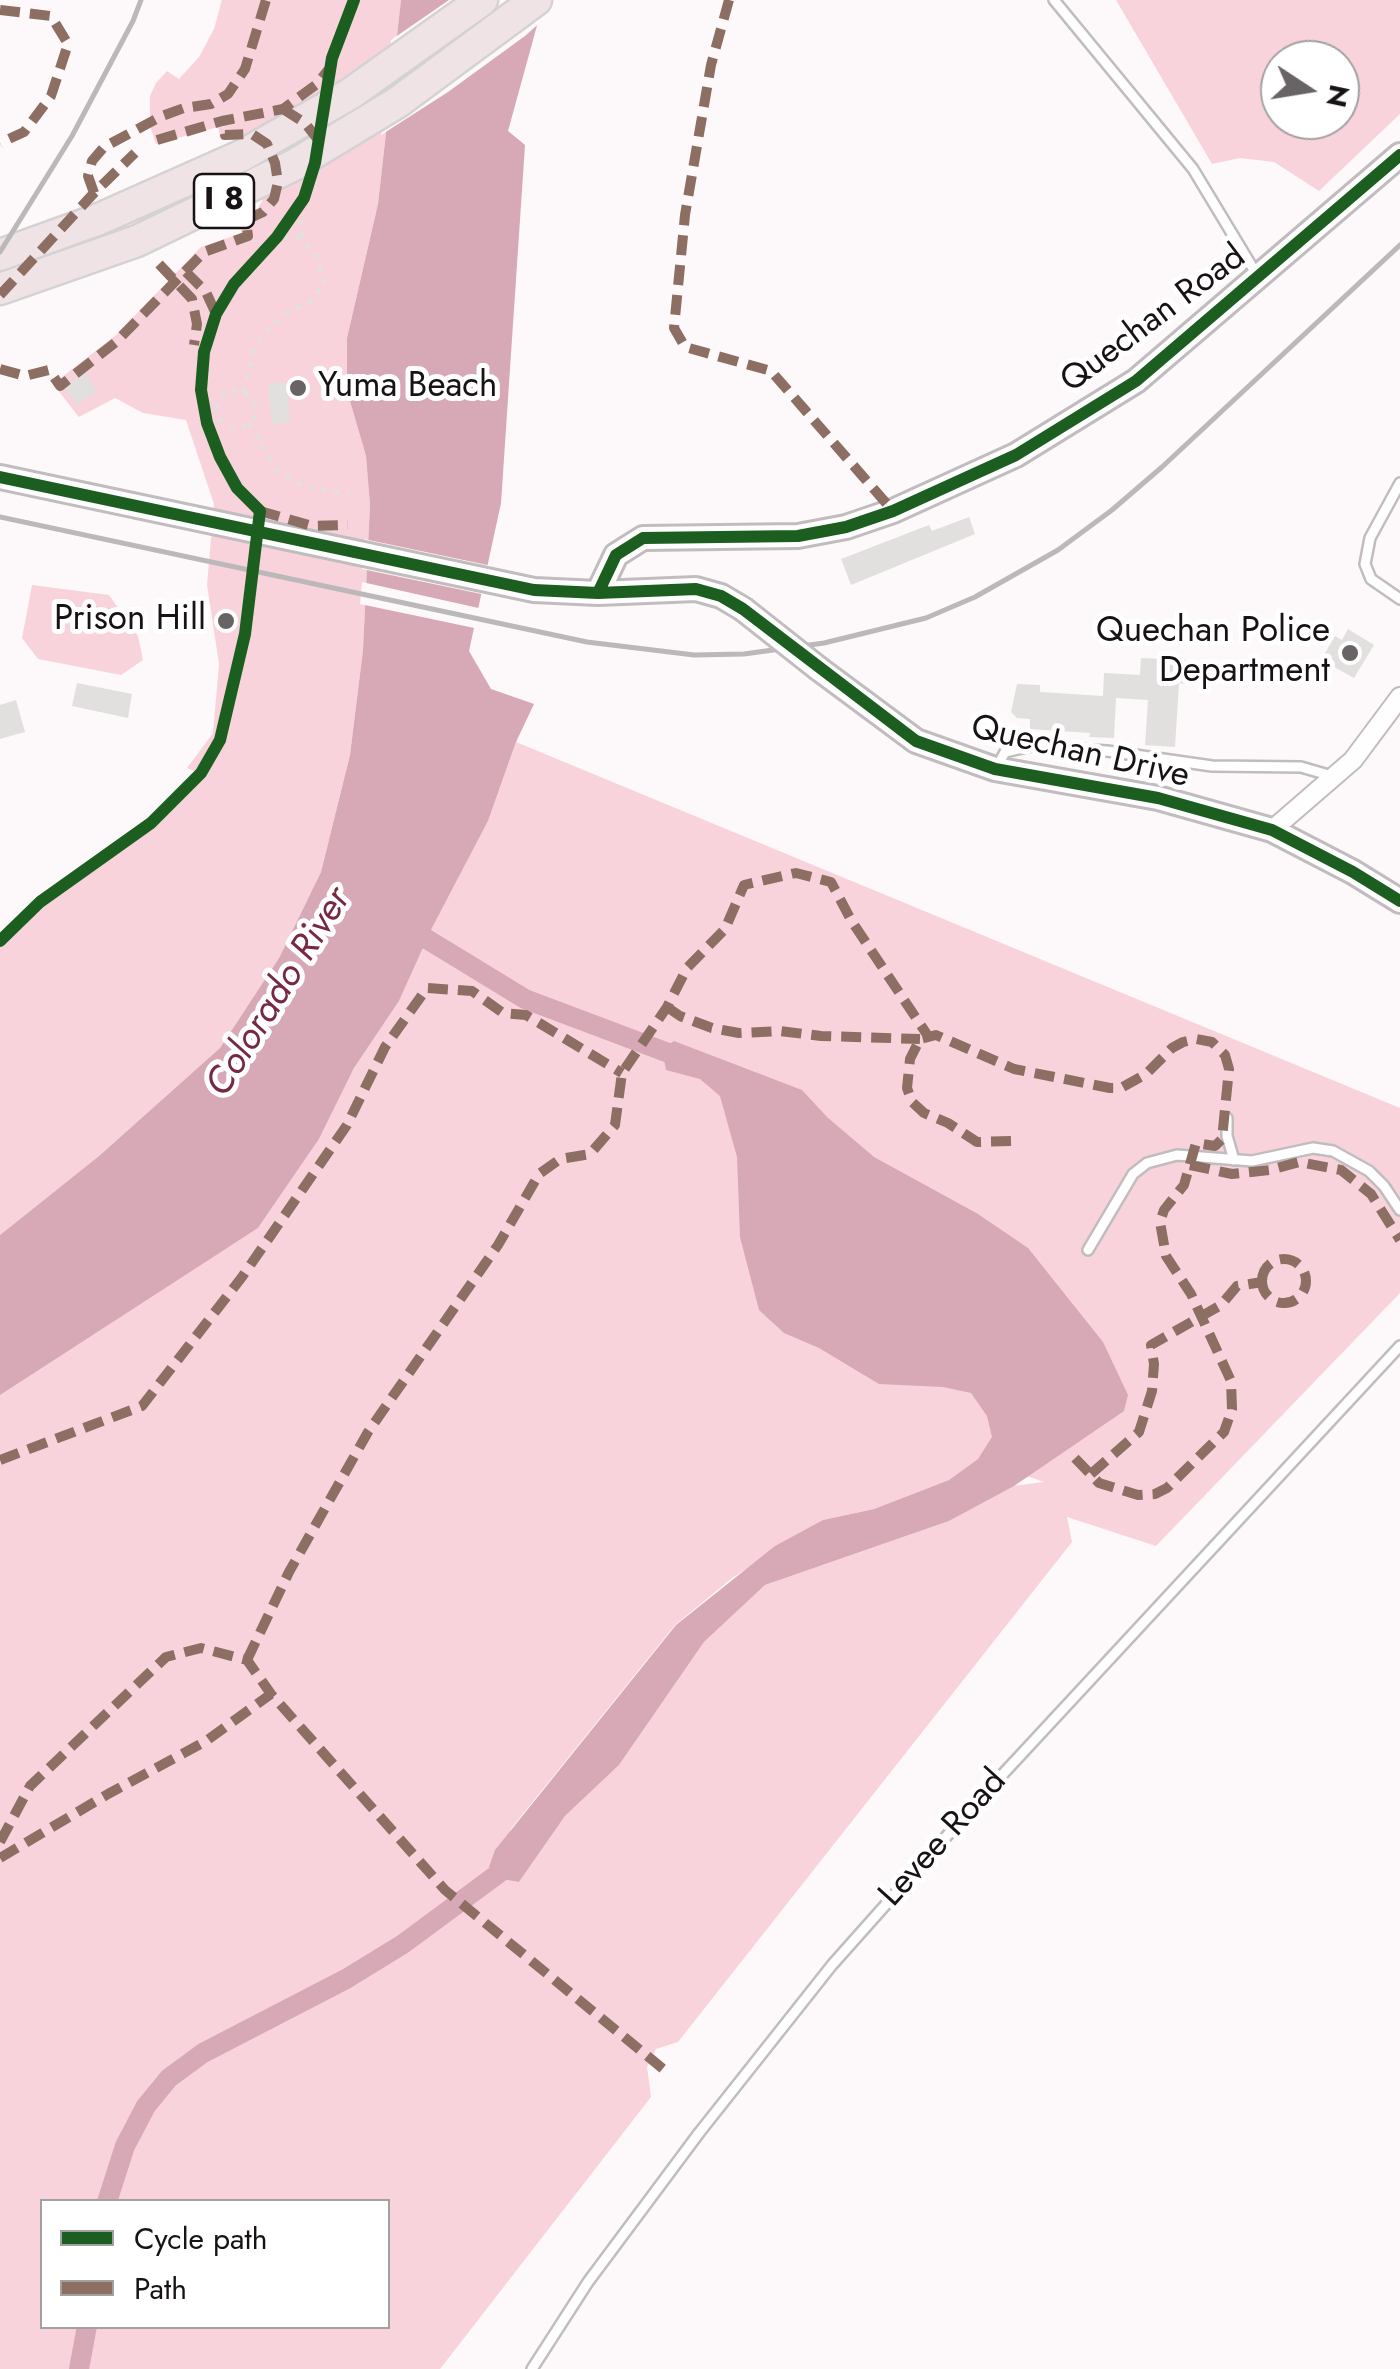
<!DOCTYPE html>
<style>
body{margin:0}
#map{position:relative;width:1400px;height:2369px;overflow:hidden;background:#fdf8f9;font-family:Jost,sans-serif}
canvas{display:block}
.legend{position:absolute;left:40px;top:2199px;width:350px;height:130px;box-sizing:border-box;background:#fff;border:2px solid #a2a1a1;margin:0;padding:12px 18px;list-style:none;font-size:30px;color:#171314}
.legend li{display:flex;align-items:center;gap:20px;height:50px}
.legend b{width:50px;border:2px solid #a2a1a1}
.north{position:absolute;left:1260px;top:40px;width:100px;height:100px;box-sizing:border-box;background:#fff;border:2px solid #a2a1a1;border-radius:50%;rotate:102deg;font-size:28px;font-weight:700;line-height:40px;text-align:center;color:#171314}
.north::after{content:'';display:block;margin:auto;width:35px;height:45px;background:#686364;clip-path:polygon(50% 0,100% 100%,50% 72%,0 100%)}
</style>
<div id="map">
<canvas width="1400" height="2369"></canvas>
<ul class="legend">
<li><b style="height:12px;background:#1b5e20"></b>Cycle path</li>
<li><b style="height:12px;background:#8d6e63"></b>Path</li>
</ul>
<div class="north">N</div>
</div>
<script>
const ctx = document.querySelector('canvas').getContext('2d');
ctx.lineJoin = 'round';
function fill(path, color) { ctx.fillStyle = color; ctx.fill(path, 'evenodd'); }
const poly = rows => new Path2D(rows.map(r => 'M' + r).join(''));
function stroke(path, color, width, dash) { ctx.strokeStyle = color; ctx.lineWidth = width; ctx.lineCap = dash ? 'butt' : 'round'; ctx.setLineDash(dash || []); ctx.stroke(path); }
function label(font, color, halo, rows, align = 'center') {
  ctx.font = font + ' Jost,sans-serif'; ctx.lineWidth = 10; ctx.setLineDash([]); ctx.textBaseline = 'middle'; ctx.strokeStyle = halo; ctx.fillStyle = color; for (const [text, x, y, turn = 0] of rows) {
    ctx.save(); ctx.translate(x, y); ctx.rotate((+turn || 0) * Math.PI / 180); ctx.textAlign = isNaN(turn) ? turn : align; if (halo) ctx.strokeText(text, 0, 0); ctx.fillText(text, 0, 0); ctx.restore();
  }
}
fill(poly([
 [222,0,401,0,378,204,347,338,347,391,366,456,370,505,363,650,350,755,321,872,279,958,220,1048,99,1156,0,1235,0,942,200,774,187,768,213,733,219,664,207,585,214,504,186,420,143,413,115,398,79,417,53,384,116,335,201,247,242,233,239,219,258,208,269,189,268,168,261,150,250,140,221,140,218,127,156,144,150,126,150,96,156,83,167,71,179,79,199,57,214,29],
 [1116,0,1400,0,1400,114,1319,191,1274,162,1240,158,1212,164],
 [1280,60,1340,60,1340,120,1280,120],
 [32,585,109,595,138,636,143,660,121,675,38,659,22,638],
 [516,742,1400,1108,1400,1293,1156,1546,1067,1517,1072,1542,678,2042,656,2049,647,2067,651,2097,440,2369,0,2369,0,1392,258,1228,319,1139,354,1068,399,1001,432,928,488,821],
 [978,1459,1044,1482,1013,1486,949,1521,765,1585,704,1642,619,1765,565,1816,519,1882,510,1830,675,1625,732,1578,823,1520,874,1509,949,1480],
 [42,2202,388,2202,388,2326,42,2326]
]), '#f9d3dc');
fill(poly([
 [401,0,544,0,508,131,525,145,501,503,469,651,491,689,534,704,516,742,488,821,432,928,399,1001,354,1068,319,1139,258,1228,0,1395,0,1235,99,1156,220,1048,279,958,321,872,350,755,363,650,370,505,366,456,347,391,347,338,378,204],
 [674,1041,802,1090,827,1117,874,1157,978,1214,1028,1248,1103,1342,1128,1395,1124,1411,1014,1486,949,1521,765,1585,704,1642,619,1765,565,1816,519,1882,498,1878,489,1867,495,1850,676,1625,775,1546,823,1520,874,1509,949,1480,978,1459,992,1437,987,1416,971,1393,943,1387,879,1384,819,1348,784,1333,759,1310,740,1237,737,1157,720,1096,700,1079,666,1070,662,1049]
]), '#d7a8b5');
fill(poly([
 [449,0,549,0,543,20,525,36,448,92,381,135,391,40],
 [364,539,492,566,486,595,362,569],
 [362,582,483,609,479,629,360,604]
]), '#fdf8f9');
stroke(poly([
 [407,927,525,999,687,1060],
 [107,2202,125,2146,146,2106,169,2078,203,2053,346,1979,403,1944,518,1859],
 [79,2369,87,2326]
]), '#d7a8b5', 20);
fill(poly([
 [85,373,97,391,77,405,64,387],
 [286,382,290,422,272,424,268,384],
 [969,517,975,534,851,585,841,559,929,525,932,531],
 [1348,629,1374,645,1354,678,1327,663,1330,658,1324,655,1335,636,1342,640],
 [1141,658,1187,660,1186,684,1179,683,1175,747,1145,745,1148,700,1116,698,1114,738,1089,737,1090,733,1030,729,1030,719,1017,718,1011,712,1017,684,1040,685,1040,692,1103,696,1104,673,1140,675],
 [77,683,132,694,128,718,72,706],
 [16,700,25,732,0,739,0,705]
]), '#e2dfdf');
const lane = poly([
 [1054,0,1193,169,1257,275],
 [1400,483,1370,538,1365,564,1371,579,1400,599],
 [996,769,1005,752,1031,746,1107,751,1212,766,1301,767,1332,776],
 [1227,1118,1227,1136,1234,1160],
 [1088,1250,1133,1174,1147,1163,1177,1155,1252,1161,1313,1148,1333,1151,1369,1171,1384,1186,1400,1210],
 [532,2369,588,2282,699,2133,832,1965,977,1802,1400,1346]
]);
const street = poly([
 [1272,830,1353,760,1400,697]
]);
const secondary = poly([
 [0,477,534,590,598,593,696,589,721,596,743,609],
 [598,593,616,555,643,538,798,536,846,527,893,511,1016,455,1136,381,1400,155],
 [819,669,916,741,995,769,1158,798,1272,830,1353,872,1400,901]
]);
const highway = poly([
 [0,255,97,220,241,156,350,94,482,0],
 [0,289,137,241,294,165,398,102,536,0]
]);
stroke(lane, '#c1bdbe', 14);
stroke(street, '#c1bdbe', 22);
stroke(secondary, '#c1bdbe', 28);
stroke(highway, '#d4d2d2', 35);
stroke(poly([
 [298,207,302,238],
 '217 409a19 19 0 1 1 38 0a19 19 0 1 1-38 0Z',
 [243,392,254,351,267,331,286,313,314,300,324,282,317,258,302,238,277,237],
 [249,423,276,469,305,487,349,494]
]), '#e2e1e1', 4, [5, 8]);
stroke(lane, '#fffefe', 9);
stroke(street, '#fffefe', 18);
stroke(secondary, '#fffefe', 22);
stroke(highway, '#efe3e6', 30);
stroke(poly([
 [0,252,72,136,133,21,141,0],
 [0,517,587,642,694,655,744,654,824,643,926,618,975,597,1058,550,1112,510,1162,467,1400,245]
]), '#bab8b8', 5);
const secondaryBridge = poly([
 [743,609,819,669]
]);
stroke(secondaryBridge, '#c1bdbe', 28, []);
stroke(secondaryBridge, '#fffefe', 22);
stroke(poly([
 [729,0,711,65,685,215,674,328,685,347,771,371,893,511],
 [0,10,51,16,68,44,51,96,24,132,0,143],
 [283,109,305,123,319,141],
 [157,140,222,121,283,109,317,84,328,70],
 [94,193,88,176,92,161,104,147,162,116,184,108,211,104,228,94,245,69,266,0],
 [159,264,192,299,197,324,194,345],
 [186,272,206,292,216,314],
 [0,295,94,193,135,153],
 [0,369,25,376,49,370,60,386,116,342,204,252,248,236,246,220,263,212,274,199,278,182,275,163,267,144,252,134,225,135,222,121],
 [260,511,312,526,348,525],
 [667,1007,680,1016,712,1028,739,1033,780,1031,821,1036,920,1039],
 [1011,1141,977,1142,948,1123,924,1113,912,1102,907,1088,910,1059,920,1039,936,1035,1014,1069,1110,1088,1121,1088,1146,1074,1172,1048,1183,1042,1196,1039,1212,1042,1225,1055,1229,1069,1222,1139,1215,1146,1196,1143,1184,1185,1164,1210,1160,1222,1166,1256,1191,1294,1231,1381,1232,1409,1224,1432,1167,1488,1155,1494,1138,1495,1099,1483,1070,1453],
 [1190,1165,1232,1174,1270,1170,1299,1162,1341,1170,1371,1194,1400,1240],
 '1262 1281a22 22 0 1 1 44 0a22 22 0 1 1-44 0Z',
 [0,1460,142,1406,242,1277,347,1125,385,1047,427,988,472,991,503,1013,526,1015,622,1073],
 [1091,1474,1139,1432,1152,1391,1154,1364,1151,1345,1221,1305,1237,1286,1262,1282],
 [247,1660,289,1572,368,1432,498,1245,539,1174,560,1159,590,1154,615,1125,622,1073,667,1007,687,968,725,929,744,885,796,873,831,882,851,920,928,1036],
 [0,1842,30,1786,166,1657,201,1648,247,1660,271,1694,445,1890,668,2073],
 [0,1858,108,1794,206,1741,271,1694]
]), '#8d6e63', 10, [20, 10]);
stroke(poly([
 [0,477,534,590,598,593,696,589,721,596,743,609,916,741,995,769,1158,798,1272,830,1353,872,1400,901],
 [598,593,616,555,643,538,798,536,846,527,893,511,1016,455,1136,381,1400,155],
 [0,941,40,902,151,823,201,773,220,740,245,634,260,511,237,488,220,457,207,423,201,390,204,352,216,314,234,284,277,237,304,198,315,163,332,58,354,0]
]), '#1b5e20', 12);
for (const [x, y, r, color] of [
 [298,388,10,"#686364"],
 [226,621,10,"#686364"],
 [1350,653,10,"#686364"]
]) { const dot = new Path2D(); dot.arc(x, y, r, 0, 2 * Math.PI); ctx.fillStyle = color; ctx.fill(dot); stroke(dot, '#fff', 4); }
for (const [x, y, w] of [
 [224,201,60]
]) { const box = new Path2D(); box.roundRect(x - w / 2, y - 27, w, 54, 8); ctx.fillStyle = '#fff'; ctx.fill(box); stroke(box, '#171314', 2.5); }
label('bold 32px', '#171314', null, [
 ["I 8",224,201]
]);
label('35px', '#171314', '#fff', [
 ["Quechan Road",1154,320,-37],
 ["Quechan Drive",1080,753,13],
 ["Levee Road",944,1839,-48]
]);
label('35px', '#171314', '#fff', [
 ["Yuma Beach",318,388,"left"],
 ["Prison Hill",206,621],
 ["Quechan Police",1330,633],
 ["Department",1330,673]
], 'right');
label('italic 38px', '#762844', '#fff', [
 ["Colorado River",280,993,-58]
]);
</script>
